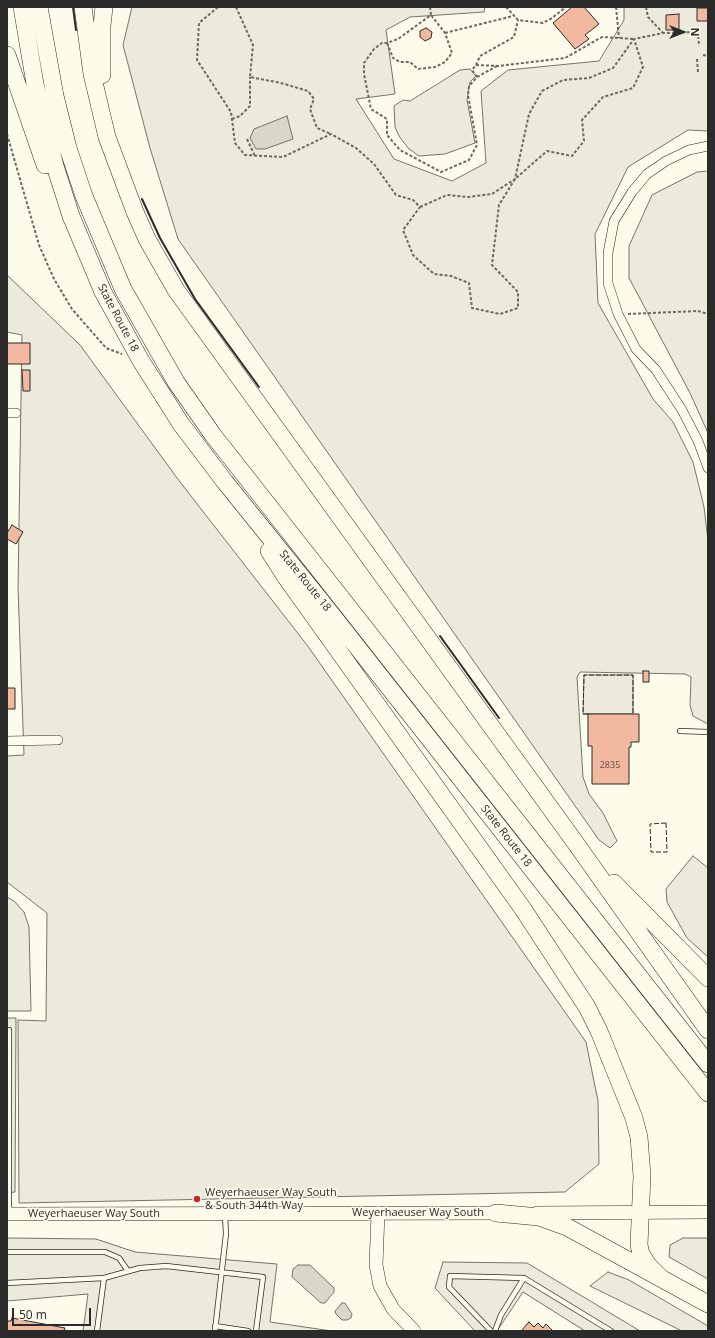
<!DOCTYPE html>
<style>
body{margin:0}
#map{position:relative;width:715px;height:1338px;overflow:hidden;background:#fdfbea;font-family:"Open Sans",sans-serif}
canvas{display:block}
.frame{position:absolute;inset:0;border:8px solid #2b2b2b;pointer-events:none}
.north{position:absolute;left:663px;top:12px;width:40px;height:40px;-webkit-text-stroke:3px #fdfbea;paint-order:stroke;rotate:90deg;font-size:11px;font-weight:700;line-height:16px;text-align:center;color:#2b2b2b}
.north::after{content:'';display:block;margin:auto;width:14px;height:18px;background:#2b2b2b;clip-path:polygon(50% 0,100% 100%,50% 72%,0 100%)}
.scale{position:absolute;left:12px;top:1308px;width:79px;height:18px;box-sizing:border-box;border:2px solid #2b2b2b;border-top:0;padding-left:5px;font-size:12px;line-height:14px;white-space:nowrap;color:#2b2b2b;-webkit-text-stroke:3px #fdfbea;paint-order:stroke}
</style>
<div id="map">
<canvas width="715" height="1338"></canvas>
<div class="frame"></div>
<div class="north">N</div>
<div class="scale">50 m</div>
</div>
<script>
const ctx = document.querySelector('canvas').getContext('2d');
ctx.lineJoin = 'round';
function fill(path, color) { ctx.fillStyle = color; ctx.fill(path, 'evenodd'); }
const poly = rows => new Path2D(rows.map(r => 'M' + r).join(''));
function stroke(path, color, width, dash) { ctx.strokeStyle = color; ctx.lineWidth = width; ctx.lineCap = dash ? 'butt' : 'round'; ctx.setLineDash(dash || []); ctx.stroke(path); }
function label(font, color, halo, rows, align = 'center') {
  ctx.font = font + ' "Open Sans",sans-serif'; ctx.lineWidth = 3; ctx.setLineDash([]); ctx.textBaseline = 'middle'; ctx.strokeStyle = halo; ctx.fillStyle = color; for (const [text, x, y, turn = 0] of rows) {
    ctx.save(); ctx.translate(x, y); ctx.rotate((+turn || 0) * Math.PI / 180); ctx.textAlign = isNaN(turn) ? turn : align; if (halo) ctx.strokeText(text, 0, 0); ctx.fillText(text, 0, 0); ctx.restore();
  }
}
const green = poly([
 [132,7,485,7,484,12,410,17,386,30,395,94,356,99,394,159,452,181,486,163,481,91,508,70,599,61,624,20,624,7,708,7,708,131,688,130,628,167,595,234,598,303,653,399,673,422,693,462,704,507,708,541,708,724,693,716,690,705,691,677,685,674,580,672,577,677,583,777,589,794,603,813,617,841,610,848,599,840,178,239,150,148,123,45,132,7],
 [470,69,476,76,470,82,467,100,475,143,445,154,419,156,408,148,399,136,395,127,394,106,403,100,410,101,460,70,470,69],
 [708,171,708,433,690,393,629,278,629,246,652,195,697,172,708,171],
 [7,275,80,345,180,482,307,645,586,1042,598,1101,599,1164,565,1192,19,1203,18,1020,46,1021,47,913,7,882,7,756,24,755,18,588,22,335,7,332,7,275],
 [584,675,633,675,633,714,583,714,584,675],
 [693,856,708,868,708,957,687,938,667,902,666,889,693,856],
 [7,897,14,901,24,912,29,927,31,1011,7,1011,7,897],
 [683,1238,708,1238,708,1279,669,1257,670,1245,683,1238],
 [608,1272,629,1280,708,1326,708,1331,682,1331,590,1286,608,1272]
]);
fill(green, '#ecebdb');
stroke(green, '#74746e', 1);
const parking = poly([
 [7,1018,16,1018,15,1192,7,1193,7,1018],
 [7,1238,96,1239,135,1252,277,1264,270,1322,332,1331,83,1331,88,1294,7,1301,7,1238],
 [443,1262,527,1263,640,1331,585,1331,523,1292,497,1331,475,1331,435,1288,443,1262]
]);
fill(parking, '#eceadb');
stroke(parking, '#74746e', 1);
const water = poly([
 [287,116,293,139,265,149,256,149,250,138,254,129,287,116],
 [298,1265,310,1265,334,1288,334,1292,325,1303,321,1303,292,1277,293,1269,298,1265],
 [342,1303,345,1303,352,1314,351,1318,347,1320,342,1320,336,1314,335,1311,342,1303]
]);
fill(water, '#d8d7c9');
stroke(water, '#74746e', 1);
const building = poly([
 [572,7,584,7,599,24,585,35,589,39,575,49,553,23,572,7],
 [697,8,708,8,708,21,697,21,697,8],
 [679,14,679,30,666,30,666,15,679,14],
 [426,28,432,32,431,38,425,41,420,37,420,31,426,28],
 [7,343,30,343,30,364,7,364,7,343],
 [22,370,30,370,30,391,23,391,22,370],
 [12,525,23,532,16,544,7,539,7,533,12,525],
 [643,671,649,671,649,682,643,682,643,671],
 [7,688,15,688,15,709,7,709,7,688],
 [588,714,639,714,639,742,631,742,631,747,629,747,629,784,592,784,592,746,588,746,588,714],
 [12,1318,65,1328,64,1331,7,1331,7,1321,11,1321,12,1318],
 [529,1322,534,1327,538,1323,543,1328,546,1324,553,1331,521,1331,529,1322]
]);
fill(building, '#f2b8a0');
stroke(building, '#2b2b2b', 1);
const lane = poly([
 [680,731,708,732],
 [7,1030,9,1030,9,1212],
 [7,1252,105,1252,119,1258,128,1271],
 [7,1283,104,1278,140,1268,166,1266,263,1277,256,1331],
 [215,1326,248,1331],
 [97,1331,104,1278],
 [215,1331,226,1234,225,1215],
 [491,1331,449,1287,450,1276,524,1278,611,1331],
 [495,1331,501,1315,524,1278]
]);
const street = poly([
 [708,146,689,150,666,161,647,174,632,192,614,221,608,253,608,283,618,314,636,349,656,370,682,410,698,441,708,468],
 [7,413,16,413],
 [7,741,58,740]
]);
const secondary = poly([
 [378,1213,376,1265,380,1286,393,1309,414,1331],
 [537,1213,708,1212],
 [7,1214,505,1213]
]);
const highway = poly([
 [22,7,35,84,44,122,55,166,71,216,103,292,141,361,181,424,225,482,321,601,708,1093],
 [39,7,55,96,68,148,84,196,123,289,176,382,213,435,708,1064],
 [83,7,92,74,107,137,135,212,147,239,176,290,577,845,708,1030],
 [7,55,45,165],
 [102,75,102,26,104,7],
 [269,551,285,576,523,909,587,1007,599,1031,634,1118,639,1137,642,1176,639,1245,641,1254,648,1265,661,1278],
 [614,883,708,978],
 [496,1213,539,1217,567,1227,708,1304]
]);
stroke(lane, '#2b2b2b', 6);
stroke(street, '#2b2b2b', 10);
stroke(secondary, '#2b2b2b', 14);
stroke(highway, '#2b2b2b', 18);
stroke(poly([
 [218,7,199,23,197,60,231,112,235,143,245,155,283,157,331,134,356,148,374,164,396,195,413,200,420,207,403,230,413,255,434,274,451,276,469,283,472,308,500,314,518,308,518,292,492,265,499,205,515,179,547,151,572,156,584,141,582,120,603,97,633,88,643,67,634,39,663,33,698,32,699,46],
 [236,7,253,45,250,77,281,83,308,91,314,99,310,109,317,128,331,134],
 [430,7,431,15,398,39,387,43,382,43,374,49,364,63,364,74,371,109,387,119,387,135,400,150,441,172,469,160,477,145,468,95,469,86,477,77,472,70,476,65,480,56,514,37,518,20],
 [506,7,518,20,543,23,552,18,566,7],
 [616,7,619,38],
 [646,7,648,17,663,33],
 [445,33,513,16],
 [387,43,393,58,400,62,410,62,418,69,435,67,445,62,452,53,445,33,431,15],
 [703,55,708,56],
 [697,59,698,72],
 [476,65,498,66,565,58,602,37,634,39],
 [477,77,497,66],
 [232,119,240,116,250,106,250,77],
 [7,134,39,245,54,279,72,309,106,348,122,354],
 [247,139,255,156],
 [420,207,447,195,468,197,492,194,515,179,529,114,542,91,563,80,589,78,613,68,634,39],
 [628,314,698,311,708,314]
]), '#6a6964', 2, [3, 2]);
stroke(lane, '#fdfbea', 4.5);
stroke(street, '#fdfbea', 9);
stroke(secondary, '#fdfbea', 13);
stroke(highway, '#fdfbea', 17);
stroke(poly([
 [588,714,583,714,584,675,633,675,633,714],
 [666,823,667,852,651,852,650,824,666,823]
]), '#2b2b2b', 1, [5, 2]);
stroke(poly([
 [73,7,76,30],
 [142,199,160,238,195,299,259,387],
 [440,636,499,718]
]), '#2b2b2b', 2);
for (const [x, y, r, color] of [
 [197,1199,4,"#c62828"]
]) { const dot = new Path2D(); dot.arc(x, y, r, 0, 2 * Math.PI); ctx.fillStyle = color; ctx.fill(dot); stroke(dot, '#fdfbea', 1.5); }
label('9px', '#5d4e48', null, [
 ["2835",610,765]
]);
label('11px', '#2b2b2b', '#fdfbea', [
 ["State Route 18",118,318,62],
 ["State Route 18",305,581,51],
 ["State Route 18",506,836,52],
 ["Weyerhaeuser Way South",418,1213],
 ["Weyerhaeuser Way South",94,1214]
]);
label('11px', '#2b2b2b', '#fdfbea', [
 ["Weyerhaeuser Way South",205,1193],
 ["& South 344th Way",205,1206]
], 'left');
</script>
